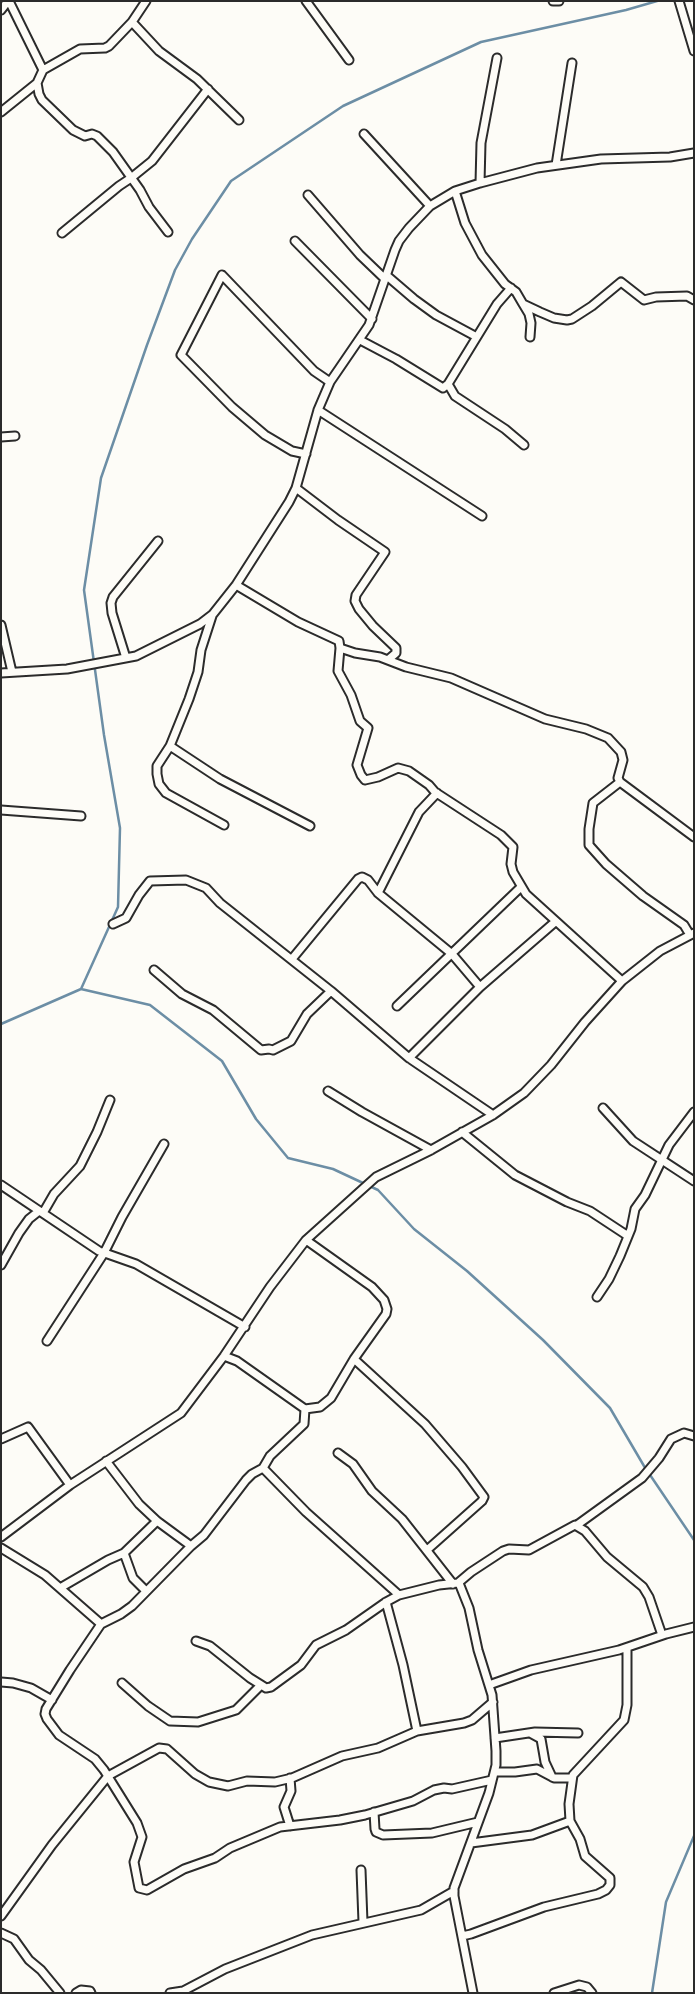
<!DOCTYPE html>
<style>
body{margin:0}
#map{position:relative;width:695px;height:1994px;overflow:hidden;background:#fdfcf7;font-family:Dekko,sans-serif}
canvas{display:block}
.frame{position:absolute;inset:0;border:2px solid #2b2b2b;pointer-events:none}
</style>
<div id="map">
<canvas width="695" height="1994"></canvas>
<div class="frame"></div>
</div>
<script>
const ctx = document.querySelector('canvas').getContext('2d');
ctx.lineJoin = 'round';
const poly = rows => new Path2D(rows.map(r => 'M' + r).join(''));
function stroke(path, color, width, dash) { ctx.strokeStyle = color; ctx.lineWidth = width; ctx.lineCap = dash ? 'butt' : 'round'; ctx.setLineDash(dash || []); ctx.stroke(path); }
stroke(poly([
 [81,989,150,1005,222,1061,256,1119,288,1158,333,1169,378,1190,414,1229,467,1271,543,1340,610,1408,644,1466,694,1540],
 [1,1024,81,989,118,907,120,828,104,735,84,590,101,478,147,345,175,270,192,239,231,181,343,106,481,42,626,10,657,1],
 [652,1993,666,1902,694,1836]
]), '#6c8ea5', 2.5);
const minor = poly([
 [9,1,43,70,37,83,39,94,42,100,73,130,85,136,92,134,97,136,113,152,140,190,149,207,168,232],
 [306,1,349,60],
 [553,1,559,1],
 [679,1,694,51],
 [1,10,8,1],
 [132,22,159,51,197,79,239,120],
 [43,70,80,49,105,48,109,46,132,22,146,1],
 [1,112,37,83],
 [364,134,430,206],
 [556,165,572,63],
 [480,183,481,143,497,58],
 [455,191,465,223,482,255,505,284,516,292,523,304,540,312,554,318,567,320,572,319,592,306,621,282,644,300,656,297,687,296,694,300],
 [308,195,360,255,385,279],
 [62,233,119,186,131,178,152,161,208,89],
 [295,241,372,319],
 [386,275,414,299,436,315,475,336],
 [523,304,529,314,531,323,530,337],
 [360,340,396,359,443,388,448,384,497,304,511,288],
 [448,384,455,396,505,429,524,445],
 [318,410,482,516],
 [1,437,15,436],
 [306,454,292,451,265,435,232,407,181,355,222,275,314,371,330,382],
 [296,488,338,520,385,552,356,595,355,601,359,609,373,626,396,648,396,653,389,659],
 [236,585,298,622,339,641,340,648,355,653,380,657,406,667,451,678,545,719,586,729,608,738,621,752,623,760,618,778,620,782,694,837],
 [212,616,201,650,198,672,189,699,170,746,157,766,157,774,159,784,166,793,224,825],
 [1,625,12,672],
 [340,648,338,671,351,695,360,721,368,728,357,765,361,775,365,780,378,777,398,768,409,771,429,785,435,792,501,835,513,847,511,864,513,872,526,894,622,981],
 [126,658,112,613,111,603,113,597,158,541],
 [1,673,67,669,136,656,200,624,213,614,236,585,289,502,296,488,318,410,330,382,369,325,395,250,399,241,409,228,430,206,455,191,480,183,537,168,601,159,670,157,694,153],
 [170,746,220,779,310,826],
 [620,782,593,803,589,829,589,845,606,864,643,896,684,925,690,935],
 [1,810,81,816],
 [378,893,419,812,437,793],
 [113,924,126,918,139,895,150,881,186,880,206,888,220,903,331,991,409,1058,493,1115],
 [292,959,358,879,362,877,368,880,378,893,452,954,480,987],
 [154,970,182,994,213,1010,261,1050,269,1049,273,1050,291,1041,307,1014,331,991],
 [397,1006,521,887],
 [409,1058,480,987,555,922],
 [328,1091,362,1112,431,1150],
 [603,1108,633,1141,694,1181],
 [462,1132,515,1175,567,1202,590,1211,628,1236],
 [1,1185,99,1251,136,1264,245,1327],
 [43,1213,54,1194,80,1166,97,1132,110,1100],
 [1,1265,19,1233,29,1219,39,1211],
 [597,1297,609,1279,620,1256,631,1229,635,1209,645,1195,669,1145,694,1112],
 [47,1341,104,1253,122,1217,164,1144],
 [224,1356,237,1361,305,1409,320,1407,331,1398,354,1359,386,1314,387,1309,384,1300,372,1287,306,1240],
 [354,1359,425,1424,462,1467,484,1497,482,1501,427,1550],
 [305,1409,304,1424,270,1456,263,1468,252,1474,246,1480,204,1535,191,1546,132,1606,121,1614,101,1624,70,1670,46,1709,45,1714,47,1719,59,1735,95,1759,104,1770,137,1823,142,1837,134,1862,139,1888,147,1890,184,1869,215,1858,230,1848,280,1827,340,1820,365,1815,413,1801,434,1790,444,1788,452,1789,492,1780],
 [1,1439,28,1427,70,1485],
 [338,1453,353,1464,372,1491,402,1519,453,1584],
 [106,1461,139,1504,157,1521,191,1546],
 [263,1468,306,1512,399,1595],
 [577,1525,642,1478,659,1458,671,1439,684,1433,694,1436],
 [1,1537,70,1485,181,1413,224,1356,270,1287,306,1240,376,1177,431,1150,493,1115,524,1093,551,1065,585,1022,622,981,660,951,694,933],
 [1,1548,45,1575,101,1624],
 [124,1553,133,1578,146,1591],
 [459,1583,469,1608,478,1650,492,1695,496,1751,496,1765,489,1793,454,1888,454,1896,473,1993],
 [60,1588,108,1560,124,1553,157,1521],
 [386,1602,403,1665,417,1731],
 [196,1641,210,1646,250,1678,266,1688,271,1687,301,1665,316,1645,346,1630,386,1602,399,1595,439,1585,458,1583,471,1572,503,1551,509,1549,529,1550,575,1525,585,1531,607,1557,643,1587,649,1597,662,1635],
 [1,1682,13,1683,31,1688,52,1700],
 [122,1683,148,1706,170,1721,198,1722,236,1710,261,1685],
 [489,1685,531,1670,619,1650,666,1634,694,1627],
 [530,1733,541,1739,545,1762,552,1777],
 [495,1738,535,1732,578,1733],
 [495,1772,515,1772,537,1769,554,1778,572,1778],
 [374,1812,375,1829,376,1832,383,1835,432,1833,478,1822],
 [290,1826,284,1807,291,1791,290,1778],
 [471,1843,532,1835,570,1821],
 [361,1870,363,1922],
 [1,1916,52,1845,108,1776,159,1748,167,1749,195,1774,209,1782,228,1786,247,1781,275,1782,292,1778,342,1756,378,1748,417,1731,464,1723,472,1720,493,1702],
 [1,1933,14,1939,29,1960,41,1970,60,1993],
 [462,1936,471,1934,544,1907,598,1894,606,1890,610,1885,610,1878,585,1856,580,1839,570,1821,569,1804,573,1775,624,1720,627,1705,627,1648],
 [76,1993,81,1990,90,1991,91,1993],
 [170,1993,183,1991,225,1969,312,1935,421,1910,454,1891],
 [554,1993,579,1985,587,1987,592,1993]
]);
stroke(minor, '#2b2b2b', 11);
stroke(minor, '#fdfcf7', 7);
</script>
